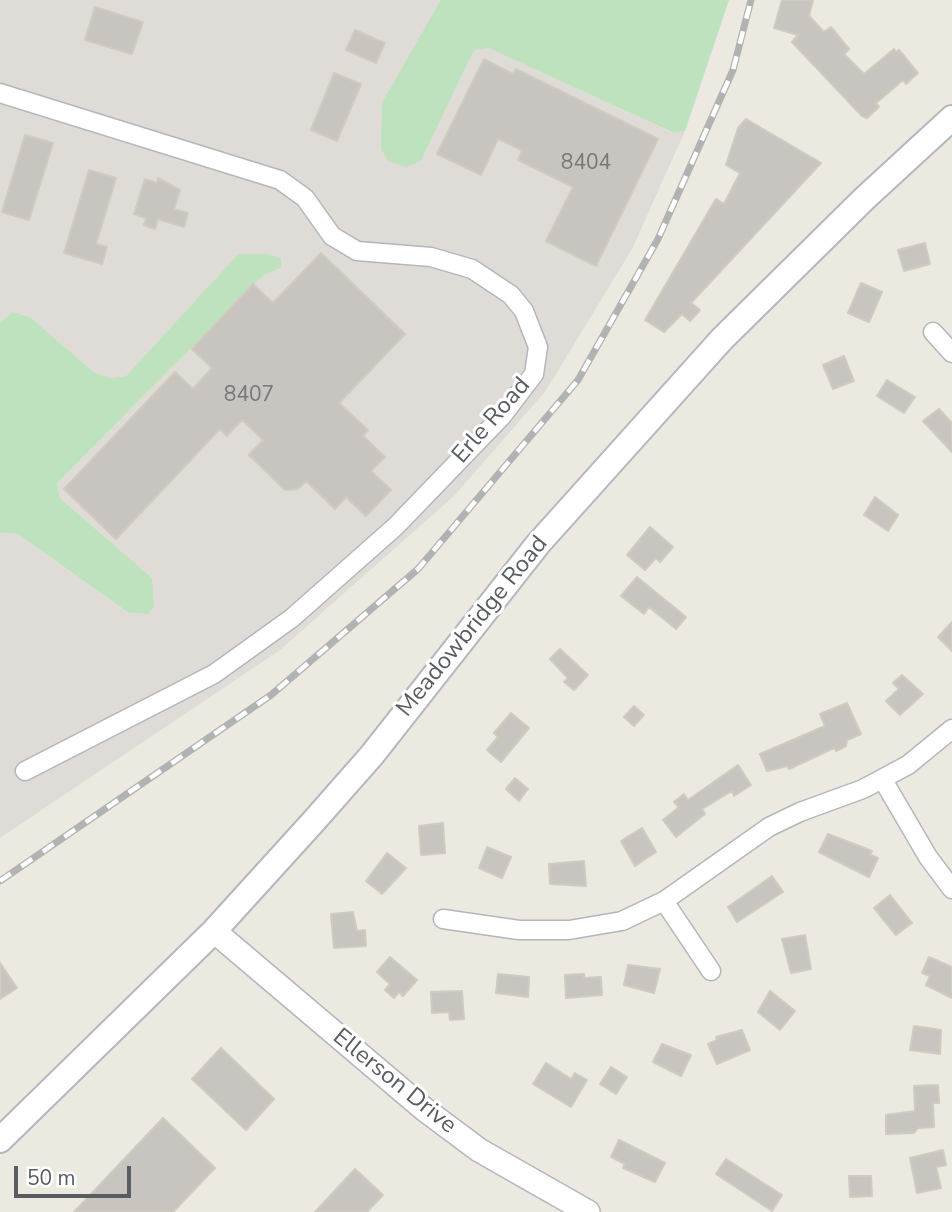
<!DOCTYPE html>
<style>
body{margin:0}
#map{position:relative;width:952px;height:1212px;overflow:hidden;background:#ebe9e0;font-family:"Nunito Sans",sans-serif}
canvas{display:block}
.scale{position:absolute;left:14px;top:1166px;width:117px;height:32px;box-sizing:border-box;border:4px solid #595d61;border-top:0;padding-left:9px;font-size:21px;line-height:24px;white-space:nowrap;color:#595d61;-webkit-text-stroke:5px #fff;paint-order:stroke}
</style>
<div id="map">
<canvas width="952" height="1212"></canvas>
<div class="scale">50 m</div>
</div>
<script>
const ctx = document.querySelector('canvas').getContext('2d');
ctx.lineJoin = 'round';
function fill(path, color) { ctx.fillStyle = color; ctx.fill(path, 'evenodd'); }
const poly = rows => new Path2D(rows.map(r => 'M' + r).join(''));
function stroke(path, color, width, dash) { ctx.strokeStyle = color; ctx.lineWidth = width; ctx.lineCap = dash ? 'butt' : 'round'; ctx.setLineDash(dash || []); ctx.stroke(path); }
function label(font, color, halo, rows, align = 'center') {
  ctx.font = font + ' "Nunito Sans",sans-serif'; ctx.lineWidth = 6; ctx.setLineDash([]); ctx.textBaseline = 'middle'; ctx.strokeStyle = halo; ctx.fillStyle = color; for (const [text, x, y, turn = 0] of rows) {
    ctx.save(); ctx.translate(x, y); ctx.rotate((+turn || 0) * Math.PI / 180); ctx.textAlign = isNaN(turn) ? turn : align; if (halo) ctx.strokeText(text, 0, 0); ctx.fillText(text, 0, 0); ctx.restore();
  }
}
fill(poly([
 [0,0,441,0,421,161,474,50,489,47,673,133,685,131,632,249,545,392,454,496,280,650,0,838,0,533,18,534,129,613,152,578,60,498,57,483,264,275,281,268,238,254,126,376,111,378,95,373,30,317,13,312,0,322]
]), '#dfdcd8');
fill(poly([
 [441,0,729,0,685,131,674,133,489,48,474,50,421,161,406,167,388,161,381,149,382,103],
 [238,254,267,254,281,258,281,268,264,275,57,483,60,498,152,578,154,606,148,614,129,613,18,534,0,533,0,322,13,312,30,317,95,373,111,378,126,376]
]), '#bee2bd');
const building = poly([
 [782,0,813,0,809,16,824,32,831,27,849,49,844,54,864,74,894,49,896,52,899,50,918,73,906,84,903,80,876,103,879,107,867,118,862,116,792,42,798,35,774,28,782,0],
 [95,7,143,22,132,54,85,40,95,7],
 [355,30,385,43,376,63,346,50,355,30],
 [484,59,513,74,516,69,658,139,596,266,546,241,573,187,518,160,522,150,498,139,481,175,437,154,484,59],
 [334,73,361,84,337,141,311,130,334,73],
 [746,119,821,163,691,303,700,310,690,321,682,314,664,332,645,320,716,199,724,204,740,173,726,165,738,128,746,119],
 [25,135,53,143,29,220,2,212,25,135],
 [89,170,116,178,96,244,107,247,102,264,64,253,89,170],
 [158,178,180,190,174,209,188,213,184,227,158,219,155,229,144,225,146,218,134,214,145,179,157,183,158,178],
 [925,243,930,264,904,271,898,250,925,243],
 [321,253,405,334,339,403,368,430,363,436,385,457,371,471,391,490,366,516,346,497,335,509,306,481,298,489,285,490,249,455,263,440,242,420,227,436,220,429,116,539,64,489,175,372,193,389,212,368,192,349,253,284,273,303,321,253],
 [861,283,882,292,869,322,848,313,861,283],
 [844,356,854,381,833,389,823,365,844,356],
 [887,380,915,397,904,413,877,396,887,380],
 [939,409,952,423,952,452,923,421,939,409],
 [875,497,898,515,888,531,864,515,875,497],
 [650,527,673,547,660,562,656,558,645,570,627,555,650,527],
 [637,577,686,617,676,629,649,607,644,614,621,596,637,577],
 [952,622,952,651,938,637,952,622],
 [560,649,588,675,574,690,564,682,568,678,550,659,560,649],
 [902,675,923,694,900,715,886,701,899,689,893,683,902,675],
 [847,703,861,734,847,740,846,746,836,751,834,748,789,769,787,766,767,771,760,754,825,726,820,714,847,703],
 [634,706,644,715,634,726,624,717,634,706],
 [511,713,529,728,501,762,487,750,498,737,494,733,511,713],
 [738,765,751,785,734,796,732,791,702,809,705,814,676,837,663,820,679,807,674,802,684,794,688,800,738,765],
 [515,778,528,789,519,801,506,789,515,778],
 [443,823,445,853,421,855,419,826,443,823],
 [642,828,656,852,635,866,621,841,642,828],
 [828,834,872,851,870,855,878,858,869,877,819,852,828,834],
 [487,847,511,857,502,878,479,868,487,847],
 [387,853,406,868,382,894,366,881,387,853],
 [584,861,586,886,550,884,549,864,584,861],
 [772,876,783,892,737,922,728,907,772,876],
 [890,895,912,923,896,935,874,908,890,895],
 [353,912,357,931,365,930,366,946,334,948,331,914,353,912],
 [805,935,811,969,791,973,782,939,805,935],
 [390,957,417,980,403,996,399,992,394,998,385,990,390,984,377,972,390,957],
 [929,957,952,967,952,998,926,985,930,976,922,973,929,957],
 [0,963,17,988,0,999,0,963],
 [628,965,660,969,654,993,624,985,628,965],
 [498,974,529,977,528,997,496,993,498,974],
 [584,974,584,978,601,977,602,995,566,998,565,975,584,974],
 [462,991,464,1019,450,1020,449,1012,432,1013,431,992,462,991],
 [770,991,795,1011,780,1030,758,1012,770,991],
 [914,1026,941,1030,940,1054,910,1050,914,1026],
 [742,1030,750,1050,717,1064,708,1044,717,1040,716,1037,742,1030],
 [662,1044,691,1055,681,1076,653,1062,662,1044],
 [221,1048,274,1099,246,1130,192,1079,221,1048],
 [546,1063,571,1079,575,1073,587,1080,571,1107,533,1084,546,1063],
 [611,1067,627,1077,616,1094,600,1084,611,1067],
 [938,1085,939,1103,933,1103,934,1127,918,1128,914,1133,886,1134,886,1115,915,1111,914,1086,938,1085],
 [163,1118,215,1168,173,1212,74,1212,163,1118],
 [619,1140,665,1163,655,1182,623,1168,625,1164,611,1157,619,1140],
 [943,1150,946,1165,936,1167,941,1188,917,1193,910,1158,943,1150],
 [726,1159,782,1195,772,1211,716,1174,726,1159],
 [355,1169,383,1195,367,1212,315,1212,355,1169],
 [849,1176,871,1176,872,1196,850,1197,849,1176]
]);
fill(building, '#c8c5c0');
stroke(building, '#d0cabf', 2);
const minor = poly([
 [0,93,280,180,305,198,332,236,357,251,431,257,472,269,511,295,524,311,538,347,534,374,502,416,396,526,292,618,214,674,25,771],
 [933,332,952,353],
 [883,780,928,857,952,889],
 [664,901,711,971],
 [443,919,519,930,569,930,622,921,664,901,769,827,800,812,863,789,908,765,952,729]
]);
const tertiary = poly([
 [214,931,424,1109,479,1150,588,1212]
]);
const secondary = poly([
 [0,1140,214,931,313,822,372,755,538,544,722,339,865,198,952,118]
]);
stroke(minor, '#b3b6bb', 21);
stroke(tertiary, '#b3b6bb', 26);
stroke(secondary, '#b4b7bd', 28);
stroke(minor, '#fff', 18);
stroke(tertiary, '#fff', 23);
stroke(secondary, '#fff', 24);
const rail = poly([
 [0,881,271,695,418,569,578,380,658,239,733,70,751,0]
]);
stroke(rail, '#b1b2b2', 7);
stroke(rail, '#fff', 4.5, [13]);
label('21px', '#757779', null, [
 ["8404",586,164],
 ["8407",249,396]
]);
label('24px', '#595d61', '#fff', [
 ["Erle Road",492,421,-49],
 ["Meadowbridge Road",473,627,-51],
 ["Ellerson Drive",394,1082,39]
]);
</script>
